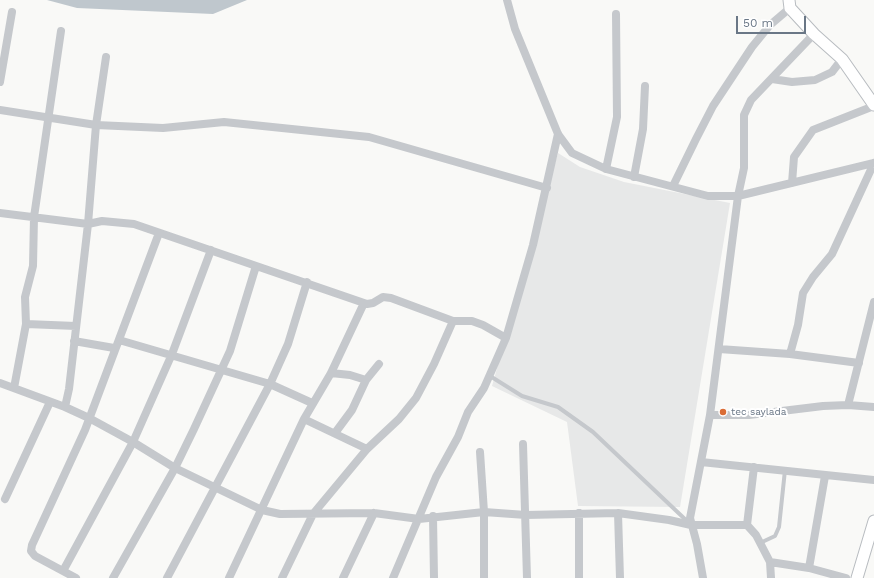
<!DOCTYPE html>
<style>
body{margin:0}
#map{position:relative;width:874px;height:578px;overflow:hidden;background:#f9f9f7;font-family:"Work Sans",sans-serif}
canvas{display:block}
.scale{position:absolute;left:736px;top:16px;width:70px;height:18px;box-sizing:border-box;border:2px solid #6a7786;border-top:0;padding-left:5px;font-size:12px;line-height:14px;white-space:nowrap;color:#6a7786;-webkit-text-stroke:3px #fff;paint-order:stroke}
</style>
<div id="map">
<canvas width="874" height="578"></canvas>
<div class="scale">50 m</div>
</div>
<script>
const ctx = document.querySelector('canvas').getContext('2d');
ctx.lineJoin = 'round';
function fill(path, color) { ctx.fillStyle = color; ctx.fill(path, 'evenodd'); }
const poly = rows => new Path2D(rows.map(r => 'M' + r).join(''));
function stroke(path, color, width, dash) { ctx.strokeStyle = color; ctx.lineWidth = width; ctx.lineCap = dash ? 'butt' : 'round'; ctx.setLineDash(dash || []); ctx.stroke(path); }
function label(font, color, halo, rows, align = 'center') {
  ctx.font = font + ' "Work Sans",sans-serif'; ctx.lineWidth = 4; ctx.setLineDash([]); ctx.textBaseline = 'middle'; ctx.strokeStyle = halo; ctx.fillStyle = color; for (const [text, x, y, turn = 0] of rows) {
    ctx.save(); ctx.translate(x, y); ctx.rotate((+turn || 0) * Math.PI / 180); ctx.textAlign = isNaN(turn) ? turn : align; if (halo) ctx.strokeText(text, 0, 0); ctx.fillText(text, 0, 0); ctx.restore();
  }
}
fill(poly([
 [558,153,580,167,624,182,730,203,680,507,578,506,567,422,492,386]
]), '#e7e8e8');
fill(poly([
 [47,0,247,0,213,14,77,8]
]), '#bfc7cd');
const secondary = poly([
 [789,0,790,8,814,34,842,59,874,105],
 [857,578,874,521]
]);
stroke(secondary, '#b8bcc0', 13);
stroke(poly([
 [490,376,522,396,558,407,593,432,688,522],
 [760,543,775,536,779,527,785,470]
]), '#c5c8cc', 4);
stroke(poly([
 [507,0,515,29,558,134,572,153,606,169,708,196,738,196,874,163],
 [772,79,792,82,815,80,832,72,842,59],
 [0,82,12,12],
 [0,110,96,125,163,128,224,122,369,137,547,188],
 [606,169,617,117,616,14],
 [634,177,643,129,645,86],
 [792,183,794,157,813,130,874,106],
 [673,186,696,139,713,106,752,47,770,25,790,8],
 [0,213,88,224,102,221,134,224,367,304,373,303,383,297,391,298,453,321,472,321,483,325,506,338,484,388,468,412,458,437,436,477,393,578],
 [26,324,76,326],
 [506,338,533,245,558,134],
 [119,340,270,384,312,403],
 [74,341,114,348],
 [719,349,790,354,859,363],
 [790,354,798,325,803,293,813,277,832,254,874,163],
 [331,373,350,375,366,380],
 [0,383,65,407,89,418,133,442,175,468,262,510,280,514,374,513,419,519,484,512,526,515,618,513,669,520,691,525,747,525,756,535,770,562,771,578],
 [14,388,26,324,25,297,33,266,34,217,61,31],
 [848,405,874,407],
 [65,407,69,389,88,224,96,125,106,57],
 [710,415,749,415,823,406,848,405,874,302],
 [304,419,367,449],
 [335,433,352,410,366,380,379,364],
 [523,444,527,578],
 [480,452,484,512,484,578],
 [701,462,874,480],
 [5,499,50,402],
 [579,513,579,578],
 [618,513,620,578],
 [433,516,434,578],
 [747,525,754,467],
 [770,562,809,568,846,578],
 [809,568,825,476],
 [63,571,133,442,172,354,211,250],
 [76,578,35,556,31,551,32,545,85,430,159,233],
 [113,578,175,468,194,429,230,351,256,266],
 [167,578,270,384,288,344,307,282],
 [229,578,304,419,331,373,364,303],
 [282,578,313,514,367,449,399,419,416,398,434,364,453,321],
 [343,578,374,513],
 [703,578,697,544,690,518,710,415,738,196,744,168,744,115,751,100,814,34]
]), '#c5c8cc', 8);
stroke(secondary, '#fff', 11);
for (const [x, y, r, color] of [
 [723,412,4,"#da6d36"]
]) { const dot = new Path2D(); dot.arc(x, y, r, 0, 2 * Math.PI); ctx.fillStyle = color; ctx.fill(dot); stroke(dot, '#fff', 1.5); }
label('10px', '#6a7786', '#fff', [
 ["tec saylada",731,412]
], 'left');
</script>
